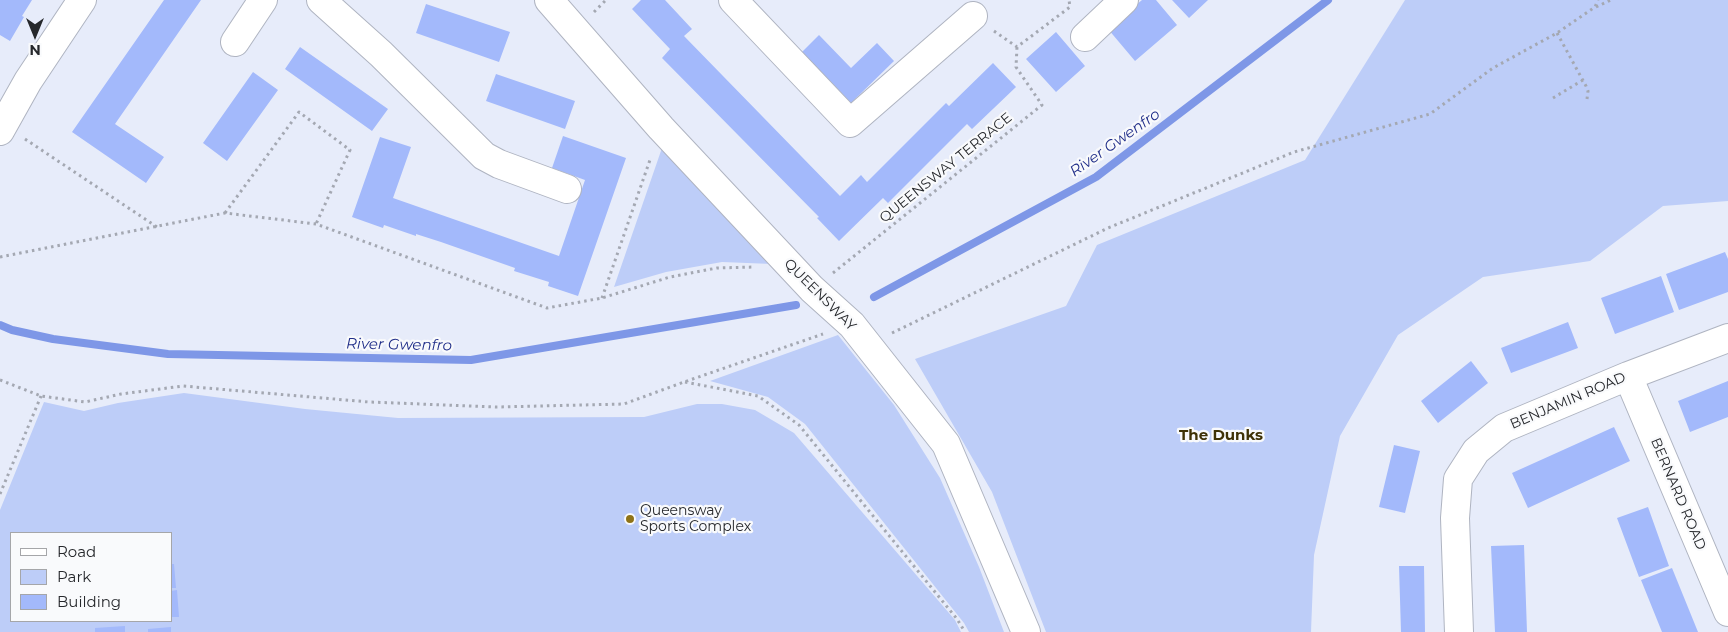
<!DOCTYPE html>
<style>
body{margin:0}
#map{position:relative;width:1728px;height:632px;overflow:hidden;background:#e7ecfa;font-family:Montserrat,sans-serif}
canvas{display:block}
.legend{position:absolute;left:10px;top:532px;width:162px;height:90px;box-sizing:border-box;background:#f9fafc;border:1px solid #a5a6a9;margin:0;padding:6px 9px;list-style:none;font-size:15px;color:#26282c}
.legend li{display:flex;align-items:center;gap:10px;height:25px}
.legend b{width:25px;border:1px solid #a5a6a9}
.north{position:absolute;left:10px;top:10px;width:50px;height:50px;-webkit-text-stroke:4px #f9fafc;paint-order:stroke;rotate:180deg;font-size:14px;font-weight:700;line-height:20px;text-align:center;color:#26282c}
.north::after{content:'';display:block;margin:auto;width:18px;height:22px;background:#26282c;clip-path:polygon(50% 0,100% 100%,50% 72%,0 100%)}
</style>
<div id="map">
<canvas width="1728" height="632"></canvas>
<ul class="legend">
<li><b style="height:6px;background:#fff"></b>Road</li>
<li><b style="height:14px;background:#bdcdf8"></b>Park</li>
<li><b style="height:14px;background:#a3b9fb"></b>Building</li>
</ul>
<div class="north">N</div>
</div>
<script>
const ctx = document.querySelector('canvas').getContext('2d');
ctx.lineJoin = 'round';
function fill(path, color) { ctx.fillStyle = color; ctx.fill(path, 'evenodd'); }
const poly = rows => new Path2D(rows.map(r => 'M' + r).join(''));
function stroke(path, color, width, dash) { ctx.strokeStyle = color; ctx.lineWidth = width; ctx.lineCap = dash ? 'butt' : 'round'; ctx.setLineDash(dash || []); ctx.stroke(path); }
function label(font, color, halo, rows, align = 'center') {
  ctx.font = font + ' Montserrat,sans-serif'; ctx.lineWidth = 4.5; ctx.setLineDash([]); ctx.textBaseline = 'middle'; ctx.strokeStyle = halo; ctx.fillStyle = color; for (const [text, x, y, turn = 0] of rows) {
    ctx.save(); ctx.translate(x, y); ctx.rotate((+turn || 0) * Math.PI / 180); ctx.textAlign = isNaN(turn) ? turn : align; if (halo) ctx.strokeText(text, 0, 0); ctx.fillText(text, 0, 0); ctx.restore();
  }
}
fill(poly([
 [1405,0,1728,0,1728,201,1663,206,1590,261,1483,277,1398,335,1340,436,1314,555,1311,632,1046,632,992,492,915,359,1066,306,1097,245,1305,160],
 [663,145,772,264,722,262,666,272,614,287],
 [838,335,894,405,940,478,979,567,1004,632,969,632,964,623,805,424,768,397,710,381],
 [184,393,305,409,398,418,644,417,697,404,722,404,755,410,794,433,955,620,961,632,0,632,0,510,44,402,84,411,118,403],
 [11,533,171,533,171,621,11,621]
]), '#bdcdf8');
stroke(poly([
 [874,297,1096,177,1328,0],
 [0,325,12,330,53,339,168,354,471,360,796,305]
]), '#7e97e7', 8);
fill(poly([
 [0,0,32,0,22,16,24,17,10,41,0,35],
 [164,0,201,0,115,124,164,157,146,183,72,132],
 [641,0,665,0,692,29,684,36,840,196,861,175,867,182,946,103,949,106,993,63,1016,87,972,129,967,124,888,203,883,198,839,241,817,218,819,217,662,58,670,49,632,9],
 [1142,0,1156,0,1177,25,1135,61,1108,29],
 [1172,0,1208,0,1189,18],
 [426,4,510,32,499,62,416,33],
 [1056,32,1085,66,1056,92,1026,59],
 [819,35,851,68,877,43,894,61,851,103,802,52],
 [300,47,388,109,372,131,285,69],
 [253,72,278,90,227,161,203,143],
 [496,74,575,101,565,129,486,101],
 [563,136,626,158,578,296,548,286,549,282,514,271,515,268,441,242,416,234,416,236,384,225,383,228,352,217,380,137,411,147,393,198,559,256,585,180,552,168],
 [1725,252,1728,259,1728,292,1679,310,1666,274],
 [1661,276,1674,312,1615,334,1601,298],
 [1568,322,1578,348,1511,373,1501,348],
 [1471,361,1488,383,1438,423,1421,401],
 [1728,381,1728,417,1690,432,1678,401],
 [1614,427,1630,461,1528,508,1512,473],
 [1394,445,1420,451,1405,513,1379,507],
 [1648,507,1669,566,1639,577,1617,518],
 [1524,545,1527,632,1495,632,1491,546],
 [171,564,174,564,176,588,171,588],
 [1399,566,1424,566,1425,632,1401,632],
 [1672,568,1698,632,1662,632,1641,580],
 [177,590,179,617,171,617,171,591],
 [125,626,125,632,95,632,95,628],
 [171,627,171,632,148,632,148,629]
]), '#a3b9fb');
const minor = poly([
 [321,0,381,54,484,156,499,164,567,189],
 [549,0,661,128,812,289,852,325,946,444,1026,632],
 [733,0,850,123,973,16],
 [1085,37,1124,0],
 [235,42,263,0],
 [0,131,28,81,82,0],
 [1628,376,1728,612],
 [1459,632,1455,518,1458,479,1476,451,1504,428,1628,376,1728,338]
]);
stroke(minor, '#afb4c1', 30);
stroke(poly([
 [1596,7,1611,0],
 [594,12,606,0],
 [994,31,1017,47,1070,7,1069,0],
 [1557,33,1586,86,1588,91,1587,99],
 [1553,98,1583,80],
 [25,139,157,227],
 [225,213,299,112,350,150,316,224],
 [0,257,225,213,316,224,547,308,602,298,670,277,717,268,755,267],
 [833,273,1042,105,1016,67,1017,47],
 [602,298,651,157],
 [892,333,1108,228,1294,152,1430,114,1493,68,1557,33,1595,7,1598,0],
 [0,380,41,396,85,402,121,394,183,386,369,402,497,407,624,404,684,382,823,334],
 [685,382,758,396,799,425,957,619,965,632],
 [0,494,41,396]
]), '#a4a8b2', 3, [2.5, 4]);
stroke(minor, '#fff', 28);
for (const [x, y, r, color] of [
 [630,519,5,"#8f7317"]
]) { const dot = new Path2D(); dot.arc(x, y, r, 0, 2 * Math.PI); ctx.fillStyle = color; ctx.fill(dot); stroke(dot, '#f9fafc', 2); }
label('14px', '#26282c', '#f9fafc', [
 ["QUEENSWAY TERRACE",946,168,-39],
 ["QUEENSWAY",820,295,45],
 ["BENJAMIN ROAD",1568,401,-23],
 ["BERNARD ROAD",1678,494,67]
]);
label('14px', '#26282c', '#f9fafc', [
 ["Queensway",640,511],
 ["Sports Complex",640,527]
], 'left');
label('italic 15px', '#202e89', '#f9fafc', [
 ["River Gwenfro",1115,143,-35],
 ["River Gwenfro",399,345,1]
]);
label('bold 15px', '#3f3207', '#f9fafc', [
 ["The Dunks",1221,436]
]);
</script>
